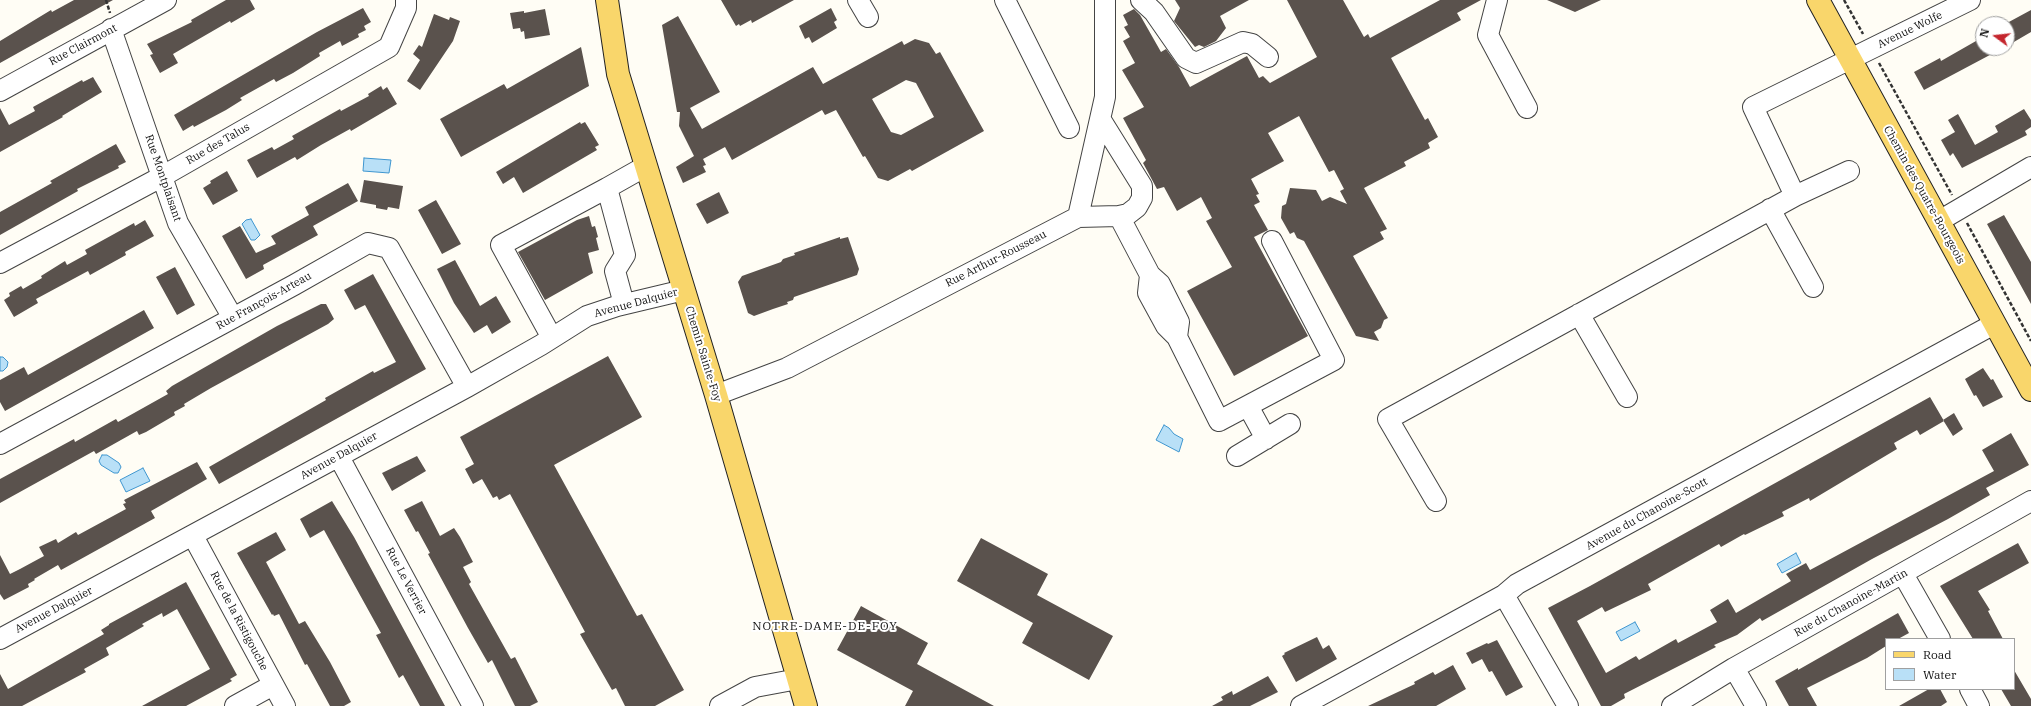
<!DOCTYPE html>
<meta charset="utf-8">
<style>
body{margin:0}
#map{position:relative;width:2031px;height:706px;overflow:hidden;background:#fffdf5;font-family:"IBM Plex Serif",serif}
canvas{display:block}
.legend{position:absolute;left:1885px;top:638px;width:130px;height:52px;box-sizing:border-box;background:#fff;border:1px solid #a0a0a0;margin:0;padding:5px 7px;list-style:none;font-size:12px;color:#111}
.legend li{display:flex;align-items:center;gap:8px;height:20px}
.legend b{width:20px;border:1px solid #a0a0a0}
.north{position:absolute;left:1975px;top:16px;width:40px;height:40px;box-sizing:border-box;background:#fff;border:1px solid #a0a0a0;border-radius:50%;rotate:285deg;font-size:11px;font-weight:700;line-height:16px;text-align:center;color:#111}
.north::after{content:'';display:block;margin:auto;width:14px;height:18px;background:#c4262e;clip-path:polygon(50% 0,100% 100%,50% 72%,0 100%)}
</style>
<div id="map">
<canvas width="2031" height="706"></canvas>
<ul class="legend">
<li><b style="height:5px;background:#f9d66b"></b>Road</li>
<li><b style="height:11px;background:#b9e0f7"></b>Water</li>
</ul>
<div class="north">N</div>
</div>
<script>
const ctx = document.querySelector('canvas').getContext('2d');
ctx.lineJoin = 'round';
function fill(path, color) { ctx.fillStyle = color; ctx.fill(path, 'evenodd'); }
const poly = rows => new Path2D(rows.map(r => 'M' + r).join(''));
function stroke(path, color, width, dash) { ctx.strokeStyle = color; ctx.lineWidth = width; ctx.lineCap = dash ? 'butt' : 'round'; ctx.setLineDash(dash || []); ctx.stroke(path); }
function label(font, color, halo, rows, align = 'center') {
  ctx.font = font + ' "IBM Plex Serif",serif'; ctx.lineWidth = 4; ctx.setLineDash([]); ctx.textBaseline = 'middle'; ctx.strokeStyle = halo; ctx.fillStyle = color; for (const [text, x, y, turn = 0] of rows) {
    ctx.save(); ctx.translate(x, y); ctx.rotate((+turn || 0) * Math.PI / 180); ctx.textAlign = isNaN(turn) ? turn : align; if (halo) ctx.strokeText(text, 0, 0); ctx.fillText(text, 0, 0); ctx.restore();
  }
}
const water = poly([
 [364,158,391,160,389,173,363,171,364,158],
 [251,219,260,235,255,240,251,240,242,224,246,220,251,219],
 [0,357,3,357,8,362,7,367,3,371,0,371,0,357],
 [1164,425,1169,428,1174,434,1183,439,1179,452,1156,440,1164,425],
 [102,455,107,455,119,463,121,467,118,473,114,473,101,465,99,461,102,455],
 [143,468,150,481,126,492,120,480,143,468],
 [1796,553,1801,563,1782,573,1777,564,1796,553],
 [1635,622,1640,631,1621,641,1616,632,1635,622]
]);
fill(water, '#b9e0f7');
stroke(water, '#3f96cf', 1);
fill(poly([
 [74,0,113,0,0,63,0,41,51,10,52,12],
 [226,0,250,0,255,9,231,23,230,21,173,54,178,63,160,73,150,55,153,54,147,44,192,22,191,20],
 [721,0,794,0,752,23,751,20,740,26,739,24,736,26],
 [1175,0,1249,0,1220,16,1226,28,1216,41,1204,47,1199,45,1195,47,1174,21,1180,8],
 [1287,0,1343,0,1364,37,1368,34,1370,38,1440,0,1481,0,1457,13,1461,20,1391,58,1425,120,1428,118,1438,137,1428,143,1430,148,1404,162,1406,166,1364,188,1387,229,1380,232,1384,239,1353,256,1388,318,1384,320,1381,328,1374,332,1379,341,1356,336,1304,241,1297,238,1294,232,1290,234,1281,218,1282,206,1286,204,1290,188,1316,190,1322,201,1330,197,1347,204,1340,191,1344,189,1334,170,1329,172,1299,116,1268,133,1284,161,1251,179,1259,194,1256,195,1260,202,1254,205,1268,230,1254,237,1308,336,1234,376,1187,291,1232,267,1206,221,1212,218,1201,197,1177,211,1164,187,1157,189,1143,163,1146,160,1123,118,1144,107,1122,70,1135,63,1123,41,1130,37,1124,27,1128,25,1123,15,1134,9,1140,15,1161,52,1166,49,1179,67,1190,87,1247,56,1259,78,1263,76,1270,83,1317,57],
 [1547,0,1601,0,1575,12],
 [363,8,371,22,364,26,366,30,358,34,359,37,342,46,340,41,319,53,320,56,293,73,276,82,274,79,240,98,242,100,226,110,194,127,193,125,183,131,174,115,317,32],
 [831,8,837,20,834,22,837,28,812,43,809,37,805,39,799,26],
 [545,9,550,35,525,39,524,31,521,32,520,28,513,29,510,13,524,11,524,13],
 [2031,10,2031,32,2007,46,2007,23],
 [434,14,449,20,450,17,460,21,453,41,420,90,407,81,420,60,413,54,419,45,422,47],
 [678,16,720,92,690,108,702,129,813,67,823,84,902,41,904,45,915,39,929,43,936,54,940,52,984,131,912,171,910,169,888,181,878,178,865,156,863,157,836,110,825,115,822,110,732,160,725,147,703,159,706,165,703,166,706,172,683,183,676,167,694,156,679,126,680,112,677,112,662,25],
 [906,80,916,83,934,117,901,135,891,132,872,99],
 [1983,37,1983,48,2003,48,1924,90,1914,72,1940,58,1941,61],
 [581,47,589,86,461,157,440,119,504,84,507,89],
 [93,77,102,92,62,116,63,117,0,152,0,108,9,125,35,111,33,107,82,80,83,82],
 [381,86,383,90,387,87,397,104,351,131,350,129,321,145,297,160,295,157,257,178,247,160,272,147,274,150,294,139,292,136,340,109,341,111,369,96,368,94],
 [2024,109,2031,120,2031,127,2025,131,2027,135,1962,168,1953,153,1950,156,1941,140,1955,132,1948,120,1958,114,1975,145,1998,132,1995,126],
 [580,122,581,124,585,122,599,145,595,147,597,150,523,193,514,177,503,184,496,172],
 [116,144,126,162,118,166,119,168,77,189,78,191,0,235,0,212,52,183,50,181],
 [227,171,238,191,213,205,203,188,211,183,210,181],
 [364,180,403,186,399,209,388,207,387,210,376,208,376,205,360,202],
 [348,183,358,201,313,226,318,235,263,265,264,269,246,279,222,236,240,226,256,253,276,244,271,236,309,215,305,207],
 [719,192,729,213,707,224,696,204],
 [436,200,461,244,442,254,418,210],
 [2004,215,2031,262,2031,304,1987,224],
 [589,216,592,227,595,226,598,237,596,238,599,250,588,253,593,273,545,300,518,252,577,220],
 [145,220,154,236,125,252,126,255,90,275,88,271,36,299,38,303,14,317,4,300,10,296,9,293,21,286,23,289,42,278,41,276,65,261,67,265,87,254,85,250,134,223,135,226],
 [840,237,840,239,848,237,859,269,857,275,794,297,793,300,787,302,788,304,773,309,754,316,748,313,738,282,742,276,781,262,783,259,795,255,794,253],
 [455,260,480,306,496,296,511,322,492,334,487,325,474,333,454,303,437,269],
 [175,267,195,305,177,315,156,277],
 [373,274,426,369,219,484,209,467,326,400,325,398,373,371,374,373,396,362,365,305,355,310,344,290],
 [321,304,326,304,334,319,328,324,211,388,184,404,185,406,174,412,175,415,146,432,139,435,137,431,96,454,94,451,0,503,0,479,74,439,75,442,116,419,118,422,168,394,166,391,172,386,277,326],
 [144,310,154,328,5,411,0,402,0,380,24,367,28,375],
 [608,356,642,417,554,465,637,616,642,614,684,690,655,706,625,706,616,688,612,690,580,634,585,632,510,494,499,500,497,496,493,498,482,479,473,484,465,469,474,464,460,437],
 [1983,368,1991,380,1993,379,2003,397,1983,407,1976,395,1974,396,1965,379],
 [1930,397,1944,421,1920,435,1917,430,1894,443,1897,449,1810,501,1809,498,1782,512,1784,516,1745,535,1744,534,1721,547,1719,544,1648,584,1651,590,1605,612,1602,607,1577,621,1606,673,1636,656,1639,660,1676,639,1678,643,1717,622,1710,610,1728,599,1736,613,1791,581,1786,574,1806,563,1810,570,1994,471,1982,450,2011,433,2029,465,1986,488,1990,495,1948,519,1872,559,1762,621,1760,618,1737,635,1714,645,1716,647,1624,694,1625,698,1611,706,1601,706,1548,608,1590,586],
 [1954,413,1963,429,1953,436,1943,420],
 [417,456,426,471,392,491,382,473],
 [197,462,207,479,151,511,155,518,61,570,58,565,34,579,35,580,28,584,29,587,4,600,0,594,0,555,10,574,20,569,44,556,39,547,56,539,58,543,76,532,78,535,126,509,123,504,126,503,124,500],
 [332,501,354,537,445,706,420,706,403,675,399,678,376,635,381,633,324,530,310,538,300,519],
 [422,501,440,536,454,528,460,537,473,562,463,567,471,582,469,584,511,659,515,657,538,702,530,706,515,706,492,660,488,663,468,628,428,554,430,553,418,531,416,532,404,510],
 [276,532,286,550,266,562,299,624,305,621,330,662,351,702,344,706,330,706,307,664,305,665,279,614,274,616,273,614,272,615,237,553],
 [981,538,1048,574,1037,595,1113,636,1089,680,1022,643,1033,623,957,581],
 [2018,543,2029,563,1978,591,1990,610,1988,611,2003,639,1973,639,1940,586],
 [186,582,237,675,230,679,232,681,186,706,142,706,210,669,177,609,163,617,162,613,142,624,144,626,106,648,109,655,84,669,86,672,22,706,0,706,0,674,8,689,104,634,101,630,109,625,109,624],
 [861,606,928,643,917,664,994,706,905,706,913,691,837,650],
 [1898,613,1909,633,1898,639,1886,639,1886,646,1867,658,1807,688,1817,706,1789,706,1775,681,1798,668,1798,670],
 [1317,637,1323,649,1329,645,1337,659,1296,682,1282,656,1285,654,1284,653],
 [1497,640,1523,687,1506,696,1492,671,1489,672,1482,659,1472,664,1466,653,1487,643,1488,644],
 [1453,665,1466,689,1436,706,1368,706,1415,684,1414,682,1433,672,1435,675],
 [2014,670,2031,699,2031,706,2011,706,2001,689,2014,689],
 [1268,676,1278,692,1250,706,1212,706,1223,700,1221,697,1232,691,1233,695],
 [1929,689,1940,689,1947,702,1941,706,1899,706]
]), '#5a524d');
const minor = poly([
 [858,0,868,17],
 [1005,0,1069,128],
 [1141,0,1154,12,1186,58,1196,63,1243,42,1252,44,1268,57],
 [1497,0,1488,35,1527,108],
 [111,29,178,223,233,318],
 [0,91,166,0],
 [1101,120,1142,186,1142,198,1137,207,1128,214,1119,216],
 [1795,196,1849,171],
 [1770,209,1813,287],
 [1078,217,1105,97,1105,0],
 [1939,221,2031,167],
 [0,263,163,176,389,47,406,8,406,0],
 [1150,275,1160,284,1179,322,1177,337],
 [624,304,615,271,625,255,607,188,646,166],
 [1579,314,1627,397],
 [552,338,501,245,607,188],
 [716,395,787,368,1078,217,1119,216,1150,275,1148,293,1166,326,1177,337,1219,421,1334,360,1272,241],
 [1248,406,1266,439],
 [0,444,294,285,368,243,389,248,467,387],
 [1237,456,1290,424],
 [339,457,473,706],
 [1436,501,1388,419,1795,196,1753,107,1970,0],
 [193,536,285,706],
 [1903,574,1940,639],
 [1504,595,1568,706],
 [0,639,467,387,541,345,587,316,617,306,684,290],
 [1734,668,1756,706],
 [1970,689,1979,706],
 [235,706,273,685],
 [720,706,755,687,798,679],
 [1301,706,1504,595,1517,584,1994,324],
 [1672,706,1734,668,2031,501]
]);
const major = poly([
 [607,0,618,74,716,395,806,706],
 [1818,0,2031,390]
]);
stroke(minor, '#444', 22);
stroke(major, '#222', 24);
stroke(poly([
 [106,0,110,13],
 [1844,0,1863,34],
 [1879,63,1952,195],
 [1967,223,2031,341]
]), '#333', 2.5, [4, 2]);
stroke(minor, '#fff', 20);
stroke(major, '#f9d66b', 22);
label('11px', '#111', '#fff', [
 ["Avenue Wolfe",1910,30,-26],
 ["Rue Clairmont",83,45,-28],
 ["Rue des Talus",218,144,-30],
 ["Rue Montplaisant",163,178,71],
 ["Chemin des Quatre-Bourgeois",1924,195,61],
 ["Rue Arthur-Rousseau",996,259,-27],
 ["Rue François-Arteau",264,301,-29],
 ["Avenue Dalquier",636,303,-15],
 ["Chemin Sainte-Foy",703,354,73],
 ["Avenue Dalquier",339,456,-29],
 ["Avenue du Chanoine-Scott",1647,514,-29],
 ["Rue Le Verrier",406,581,62],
 ["Rue du Chanoine-Martin",1851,603,-29],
 ["Avenue Dalquier",54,610,-28],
 ["Rue de la Ristigouche",239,621,62]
]);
ctx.letterSpacing = '1px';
label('12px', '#111', '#fff', [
 ["NOTRE-DAME-DE-FOY",825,627]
]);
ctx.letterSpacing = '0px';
</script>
